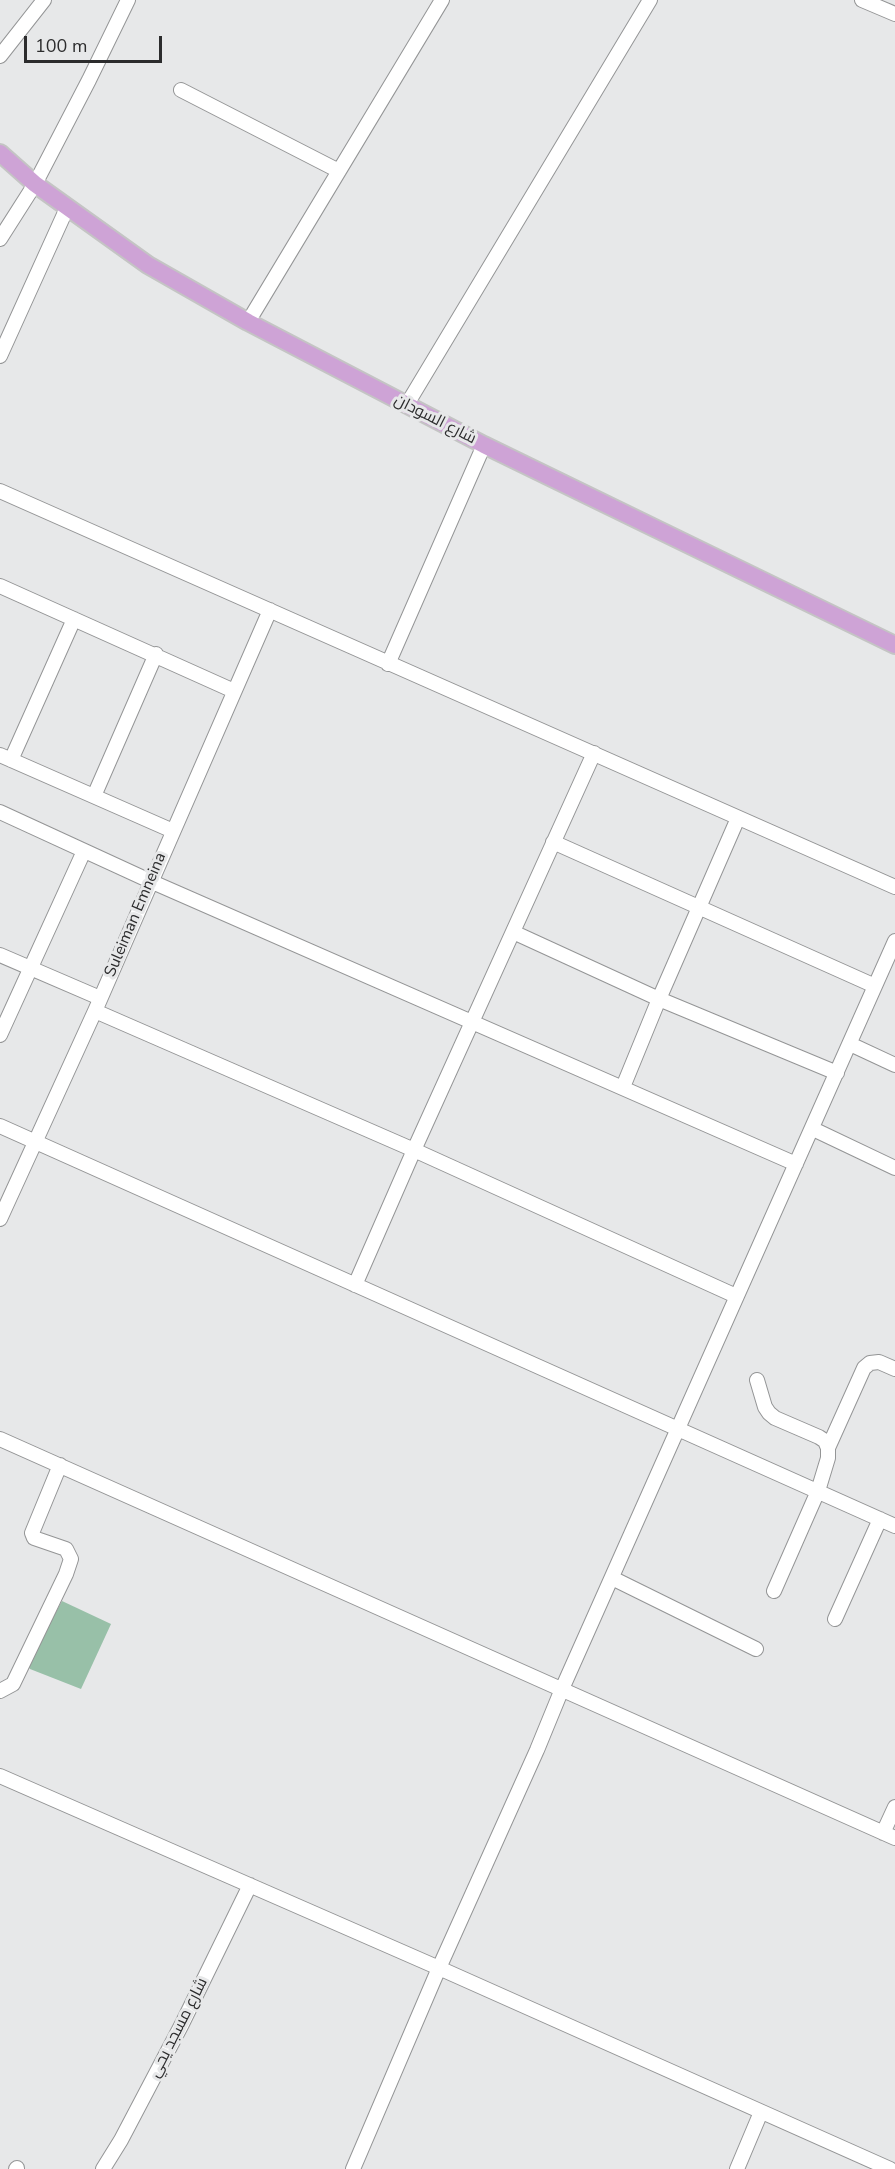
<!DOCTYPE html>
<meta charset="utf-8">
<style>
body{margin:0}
#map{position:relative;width:895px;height:2169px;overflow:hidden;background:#e7e8e9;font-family:"Nunito Sans",sans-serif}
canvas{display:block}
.scale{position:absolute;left:24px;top:36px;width:138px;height:27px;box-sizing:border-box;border:3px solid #2c2c2d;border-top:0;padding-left:8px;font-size:18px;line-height:21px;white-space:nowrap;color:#2c2c2d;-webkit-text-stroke:4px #e7e8e9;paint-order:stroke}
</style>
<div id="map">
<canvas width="895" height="2169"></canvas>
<div class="scale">100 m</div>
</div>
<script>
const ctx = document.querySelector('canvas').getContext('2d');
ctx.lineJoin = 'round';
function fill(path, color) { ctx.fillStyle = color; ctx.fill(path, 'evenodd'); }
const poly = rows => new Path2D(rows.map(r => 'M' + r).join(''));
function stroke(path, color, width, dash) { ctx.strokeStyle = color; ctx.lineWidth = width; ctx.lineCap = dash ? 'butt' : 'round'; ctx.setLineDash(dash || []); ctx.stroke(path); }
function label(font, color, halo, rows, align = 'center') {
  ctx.font = font + ' "Nunito Sans",Cairo,sans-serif'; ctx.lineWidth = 6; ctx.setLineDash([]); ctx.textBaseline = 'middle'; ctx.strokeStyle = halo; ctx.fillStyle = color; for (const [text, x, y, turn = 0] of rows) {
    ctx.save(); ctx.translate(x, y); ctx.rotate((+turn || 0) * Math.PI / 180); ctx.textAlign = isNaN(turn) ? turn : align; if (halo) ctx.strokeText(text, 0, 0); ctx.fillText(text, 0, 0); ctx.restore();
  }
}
fill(poly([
 [62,1601,111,1624,81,1689,30,1669,27,1664]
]), '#98c0a8');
const minor = poly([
 [862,0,895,14],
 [0,56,44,0],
 [181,90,339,171],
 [0,239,35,184,89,80,128,0],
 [248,322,442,0],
 [0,356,67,208],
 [406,406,650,0],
 [0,491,895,887],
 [0,586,234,691],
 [388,664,484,445],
 [0,755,173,831],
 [11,760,74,619],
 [94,796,156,654],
 [0,812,150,881,796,1164],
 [553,842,875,986],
 [513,932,659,999,837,1073],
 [0,955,100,998],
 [95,1011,414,1150,736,1296],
 [0,1035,84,851],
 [850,1044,895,1065],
 [623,1087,659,999,738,818],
 [0,1126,895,1526],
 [813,1129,895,1168],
 [0,1219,95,1011,270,610],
 [355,1285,414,1150,594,753],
 [757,1380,765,1407,769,1413,775,1418,819,1437,825,1441,828,1448,828,1458,818,1491,774,1591],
 [0,1439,895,1838],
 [828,1448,864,1368,870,1363,879,1362,895,1369],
 [612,1578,756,1649],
 [835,1619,880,1519],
 [0,1691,13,1684,66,1574,71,1559,66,1549,34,1538,32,1533,60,1465],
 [0,1776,439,1968,890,2169],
 [883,1833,895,1807],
 [16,2169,17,2168],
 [103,2169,121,2140,182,2024,250,1885],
 [353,2169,439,1968,537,1750,562,1689,895,941],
 [737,2169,761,2112]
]);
const major = poly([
 [0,153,35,184,148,265,248,322,484,445,895,645]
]);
stroke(minor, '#949596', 16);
stroke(major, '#c4c4c4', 20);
stroke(minor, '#fff', 14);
stroke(major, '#cea3d6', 16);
label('16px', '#2c2c2d', '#e7e8e9', [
 ["شارع السودان",435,420,27],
 ["Suleiman Emneina",136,915,-67],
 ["شارع مسجد يحي",179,2028,-63]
]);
</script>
